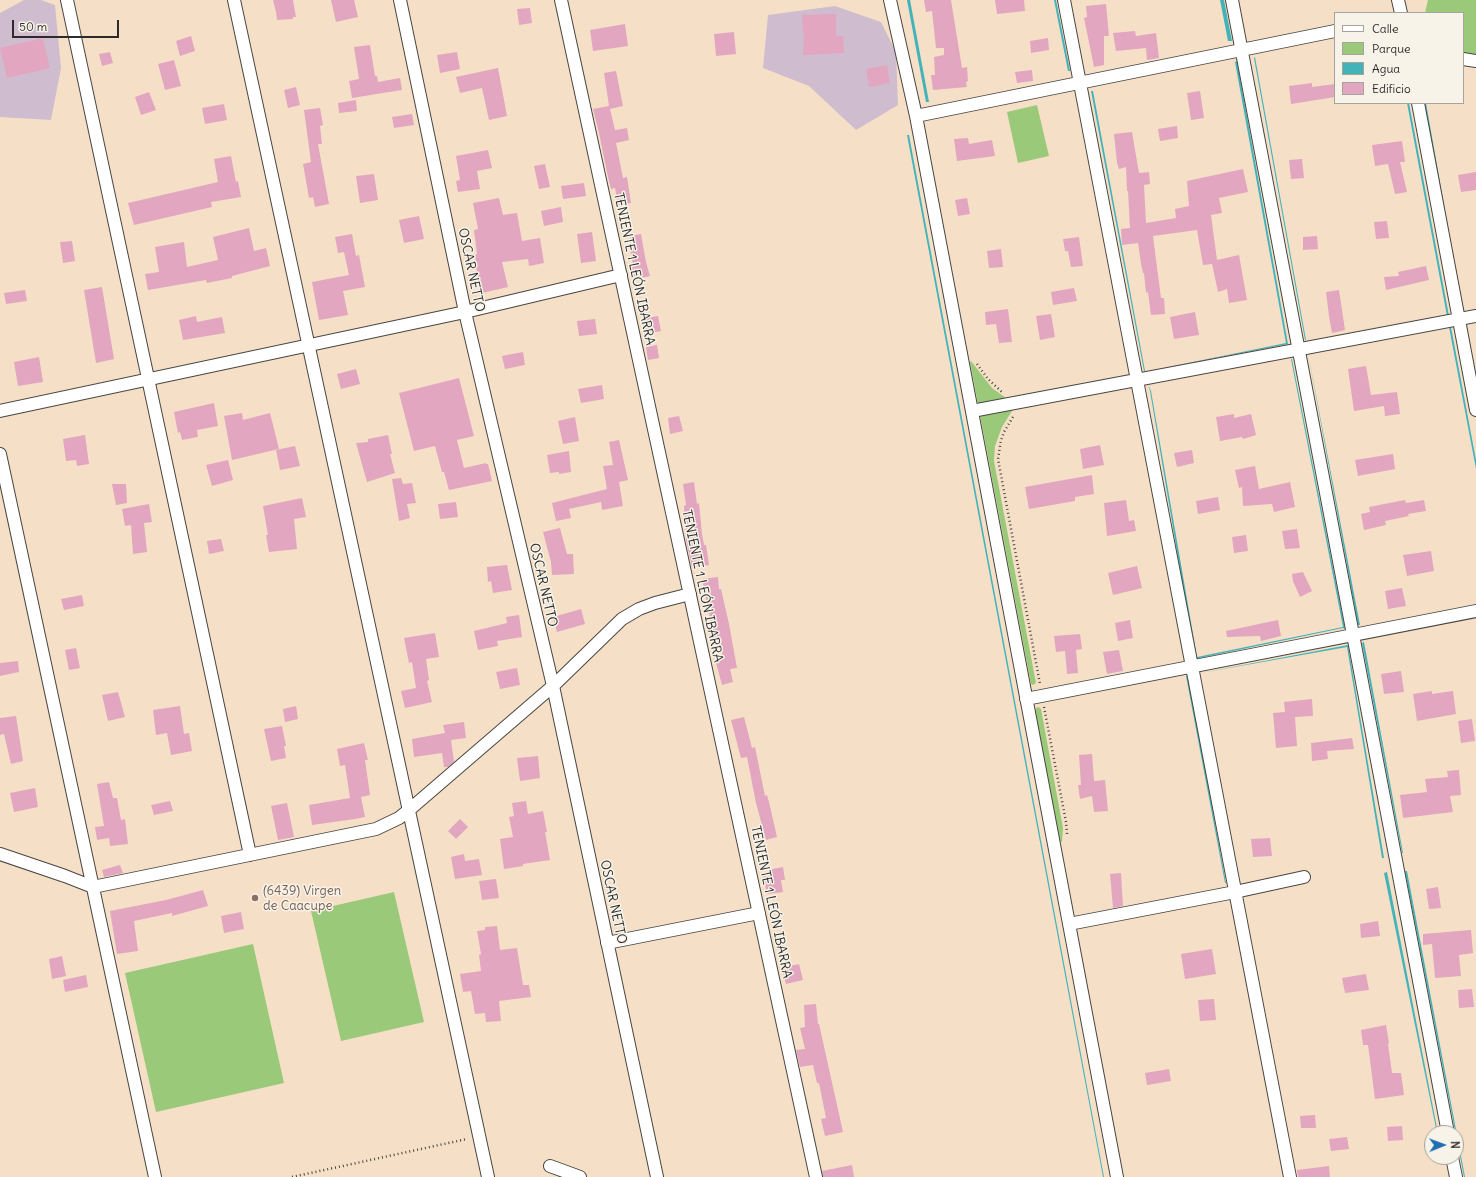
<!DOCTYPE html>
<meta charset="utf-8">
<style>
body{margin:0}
#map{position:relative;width:1476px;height:1177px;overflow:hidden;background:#f5e0c7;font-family:Delius,sans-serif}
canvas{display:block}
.legend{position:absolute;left:1334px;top:12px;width:130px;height:92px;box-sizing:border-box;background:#f7f3e8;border:1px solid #a5a39c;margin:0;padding:5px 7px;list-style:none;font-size:12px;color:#2b2b2b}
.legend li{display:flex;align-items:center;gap:8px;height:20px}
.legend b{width:20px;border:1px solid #a5a39c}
.north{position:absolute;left:1424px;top:1125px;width:40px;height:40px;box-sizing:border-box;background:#f7f3e8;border:1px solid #a5a39c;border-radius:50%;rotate:89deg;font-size:11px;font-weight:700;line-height:16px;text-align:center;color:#2b2b2b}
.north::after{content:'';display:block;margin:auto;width:14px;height:18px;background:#1f6fb2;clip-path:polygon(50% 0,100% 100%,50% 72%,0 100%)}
.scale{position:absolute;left:12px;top:20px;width:107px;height:18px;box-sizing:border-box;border:2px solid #2b2b2b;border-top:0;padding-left:5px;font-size:12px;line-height:14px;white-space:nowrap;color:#2b2b2b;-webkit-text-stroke:3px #f7f3e8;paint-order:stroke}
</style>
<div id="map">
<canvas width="1476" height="1177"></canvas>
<ul class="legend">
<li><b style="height:5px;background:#fff"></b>Calle</li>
<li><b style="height:11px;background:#9aca79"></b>Parque</li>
<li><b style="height:11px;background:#43b3ba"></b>Agua</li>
<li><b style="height:11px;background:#e2a6c0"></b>Edificio</li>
</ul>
<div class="north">N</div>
<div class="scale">50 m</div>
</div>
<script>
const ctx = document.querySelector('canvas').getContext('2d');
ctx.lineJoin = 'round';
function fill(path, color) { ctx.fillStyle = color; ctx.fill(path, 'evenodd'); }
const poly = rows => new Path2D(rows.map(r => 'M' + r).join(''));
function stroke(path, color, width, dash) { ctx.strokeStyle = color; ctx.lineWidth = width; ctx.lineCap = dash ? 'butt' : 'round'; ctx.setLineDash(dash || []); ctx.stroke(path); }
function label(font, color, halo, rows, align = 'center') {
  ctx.font = font + ' Delius,sans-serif'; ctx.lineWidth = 3; ctx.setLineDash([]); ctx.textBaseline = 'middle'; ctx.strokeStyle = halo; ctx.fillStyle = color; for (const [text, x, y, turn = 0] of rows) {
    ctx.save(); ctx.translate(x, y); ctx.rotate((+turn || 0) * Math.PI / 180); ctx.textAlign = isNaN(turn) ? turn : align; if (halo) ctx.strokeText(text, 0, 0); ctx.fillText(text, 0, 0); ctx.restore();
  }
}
fill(poly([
 [24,0,41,0,55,5,61,68,51,120,0,117,0,13],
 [835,6,881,22,896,52,898,105,856,130,809,86,763,68,768,15]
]), '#cfbdcf');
fill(poly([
 [1428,0,1476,0,1476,57,1463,54,1463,13,1425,13],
 [1037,105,1049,156,1018,163,1007,112],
 [971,361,992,388,1006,398,1015,401,1018,406,1012,411,1002,427,995,446,994,461,1036,683,1033,685,1031,684,970,362],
 [1039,707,1041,709,1063,828,1062,842,1060,841,1035,710,1036,708],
 [394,892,424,1022,341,1041,311,911],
 [253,944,284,1083,156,1112,125,973]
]), '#9aca79');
fill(poly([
 [568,0,675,497,674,497],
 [907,0,910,0,929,102,926,102],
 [1054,0,1056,0,1070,71,1068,71],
 [1220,0,1224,0,1232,41,1228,41],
 [1255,57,1306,340,1305,340,1254,58],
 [1237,61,1288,344,1149,371,1286,343,1235,62],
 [1091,91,1093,91,1145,371,1144,371],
 [1407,103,1409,103,1449,316,1447,316],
 [1424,103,1426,103,1463,312,1462,312],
 [907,135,909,135,1104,1177,1103,1177],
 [1449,327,1451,327,1476,460,1476,469],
 [1308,353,1360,625,1358,625],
 [1291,359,1292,359,1345,629,1343,628,1195,659,1150,391,1148,385,1151,391,1197,657,1343,627],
 [1364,642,1403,853,1402,853,1362,643],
 [1348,645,1384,858,1382,858,1347,647,1201,673],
 [1188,675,1226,883,1225,883,1186,676],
 [1405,871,1407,871,1465,1177,1464,1177],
 [1387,872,1438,1133,1437,1133,1384,873]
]), '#43b3ba');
fill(poly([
 [273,0,293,0,296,17,293,17,293,19,277,20,276,12],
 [331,0,354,0,358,17,336,22],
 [924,0,951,0,962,68,967,67,968,81,966,82,967,87,933,90,931,75,935,75,934,57,944,55,944,48,936,48,932,11,926,12],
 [995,0,1024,0,1025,11,997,14],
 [1106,4,1109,36,1104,36,1104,65,1094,67,1084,18,1087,17,1086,6],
 [530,8,532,23,519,25,517,9],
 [836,14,836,36,843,36,844,53,803,55,804,33,803,33,802,15],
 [625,24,628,46,593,51,590,30],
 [1135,31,1136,36,1156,33,1159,58,1147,60,1146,48,1116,51,1113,33],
 [734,32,736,54,716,56,714,34],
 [191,36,195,51,180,56,176,41],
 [43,38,50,68,7,78,0,48],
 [1048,38,1049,50,1031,53,1030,41],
 [370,45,375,76,377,76,378,82,400,78,402,90,352,98,349,81,359,79,354,47],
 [110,52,113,63,102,66,99,54],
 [457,52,460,69,440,73,437,55],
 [174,60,181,86,165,90,158,64],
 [887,65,890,83,869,87,866,69],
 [498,68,507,116,489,120,482,88,460,93,456,77],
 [1032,70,1033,81,1017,83,1015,72],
 [616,71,623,106,610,109,615,130,627,128,629,140,616,143,623,178,627,177,631,203,618,205,615,188,611,189,608,177,599,133,593,109,609,106,604,73],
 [1312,83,1312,87,1335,84,1335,97,1291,104,1289,86],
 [296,87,300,105,288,108,284,90],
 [1200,91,1204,118,1191,120,1187,93],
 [149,92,156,110,141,115,135,97],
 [356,100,357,111,339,113,338,103],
 [224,104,227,120,205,124,202,108],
 [320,108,323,125,320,126,322,144,318,144,329,204,315,207,313,197,309,198,303,164,311,162,304,110],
 [412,114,414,125,394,128,392,117],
 [1177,126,1178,138,1160,141,1158,129],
 [1132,132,1139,173,1149,172,1150,184,1144,185,1146,223,1176,218,1175,209,1189,206,1187,181,1243,169,1248,192,1219,198,1222,213,1211,215,1217,260,1239,255,1247,300,1229,303,1227,289,1218,292,1212,264,1203,265,1197,230,1153,236,1161,298,1164,298,1165,314,1151,315,1148,292,1146,293,1144,273,1143,273,1141,264,1138,243,1122,245,1121,229,1130,228,1128,191,1127,191,1126,167,1119,169,1117,163,1114,134],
 [968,138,969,144,992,140,995,156,957,161,954,139],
 [1402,141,1405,162,1400,162,1407,192,1395,194,1388,164,1375,166,1372,145],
 [488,150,492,168,477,171,480,189,458,192,456,181,460,180,456,156],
 [231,156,236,182,238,181,241,197,211,202,212,207,134,225,128,203,218,182,214,159],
 [1302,159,1304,178,1291,179,1289,160],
 [545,164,550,187,539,189,534,166],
 [1476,172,1476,190,1461,192,1458,175],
 [374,174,378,200,360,203,356,176],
 [584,183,586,196,563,199,561,186],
 [499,198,503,215,517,213,522,241,540,238,544,263,529,266,528,259,502,262,508,287,482,293,477,273,475,255,477,254,474,230,478,229,473,203],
 [967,198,970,214,958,216,955,200],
 [561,207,563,222,544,226,541,211],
 [419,216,424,239,404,243,399,220],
 [1387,221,1389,238,1376,239,1374,222],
 [249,228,254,251,266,248,270,266,232,276,232,278,207,283,206,280,148,290,145,274,159,272,155,247,184,242,187,267,218,260,213,237],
 [592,232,596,261,581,263,577,234],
 [352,234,356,256,359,255,365,287,343,291,348,315,319,320,312,282,349,275,344,252,338,253,335,237],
 [641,234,646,262,650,276,633,280,629,266,633,265,629,244,632,244,630,236],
 [1317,236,1318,249,1303,250,1303,237],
 [1079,237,1083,266,1071,267,1068,251,1065,251,1063,239],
 [72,241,75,261,63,263,60,242],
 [1001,249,1003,267,989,268,987,251],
 [1426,266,1429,280,1386,290,1384,277,1399,276,1398,272],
 [102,287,114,359,96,363,84,290],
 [1074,288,1077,301,1053,305,1051,292],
 [25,290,27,301,6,304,4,293],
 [1339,290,1345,330,1332,333,1329,316,1326,292],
 [1008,309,1012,342,999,343,996,324,986,325,985,312],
 [1195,312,1199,335,1174,339,1170,317],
 [1051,314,1055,337,1040,340,1036,316],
 [196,316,197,322,222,317,225,333,183,340,179,320],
 [658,316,661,331,645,334,642,319],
 [595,319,597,334,579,336,577,321],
 [657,345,659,358,648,360,646,347],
 [523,352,525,365,505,369,502,356],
 [39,357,43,382,18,386,14,362],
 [1366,366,1371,395,1397,392,1400,414,1385,416,1384,406,1354,411,1348,369],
 [356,369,360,384,341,389,337,374],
 [459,378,474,436,457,440,464,468,486,463,486,464,488,464,492,481,449,490,444,472,442,472,435,446,414,451,399,393],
 [602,385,604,399,581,403,578,389],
 [214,403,218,426,197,430,198,437,182,440,180,432,178,433,174,412],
 [242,413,243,420,270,413,279,449,232,460,224,416],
 [1234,414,1234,418,1251,414,1256,435,1243,439,1242,437,1220,441,1216,417],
 [679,416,683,431,670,434,668,418],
 [575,417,579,441,563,444,558,421],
 [85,435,89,464,77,466,76,460,66,461,63,439],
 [388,435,392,454,390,454,395,473,367,482,356,443,368,442,368,439],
 [619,440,628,480,619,482,623,506,602,510,601,502,569,509,571,518,556,521,552,503,607,489,603,466,613,465,609,442],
 [1100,445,1104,465,1083,469,1080,449],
 [295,446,300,466,280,470,276,450],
 [1192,450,1194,463,1177,467,1174,453],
 [569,451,571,472,559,474,559,472,550,473,547,455],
 [1393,454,1395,469,1358,476,1355,460],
 [228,460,233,480,212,486,206,465],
 [1255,466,1259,489,1290,482,1295,507,1274,512,1272,504,1243,506,1242,487,1239,488,1235,470],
 [1092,475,1094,494,1075,497,1075,501,1029,509,1025,487],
 [401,478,403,484,412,483,416,503,407,504,410,518,399,521,392,479],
 [694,482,697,504,699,503,700,513,702,534,704,545,706,545,709,565,692,567,686,540,684,506,686,505,683,484],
 [112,484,126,484,127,503,116,505],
 [1218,497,1220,510,1198,514,1196,501],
 [302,498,306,517,294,519,297,549,269,552,266,535,268,535,263,506],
 [1126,500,1129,521,1134,520,1136,531,1107,536,1104,503],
 [1405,500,1406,503,1424,500,1426,511,1408,514,1409,516,1385,521,1386,525,1364,530,1361,514,1370,512,1369,507],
 [456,502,458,517,440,519,438,504],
 [149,504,152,522,144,523,147,552,133,554,131,525,125,526,122,509],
 [560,528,567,554,573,554,574,574,552,575,551,562,543,532],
 [1297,529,1300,548,1285,549,1282,531],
 [1246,535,1248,551,1234,553,1232,537],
 [221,539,224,551,209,554,207,541],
 [1431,551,1434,571,1407,576,1403,555],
 [507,565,512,590,493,593,491,581,488,582,487,567],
 [1137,566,1142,588,1113,595,1108,573],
 [1303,572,1312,591,1300,597,1293,581,1292,574],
 [718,577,719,589,721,589,729,624,737,668,730,669,733,682,722,685,715,659,723,657,719,636,714,637,702,579],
 [1402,588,1406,606,1388,609,1385,591],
 [82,595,84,606,64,610,61,599],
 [581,609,585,624,557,632,553,617],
 [519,615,522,637,497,641,498,646,478,650,474,631,507,623,506,617],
 [1130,620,1133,638,1118,641,1115,623],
 [1278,620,1281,636,1261,641,1260,636,1227,637,1226,631],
 [435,633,439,657,426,659,429,680,427,681,432,702,405,708,401,691,416,688,412,662,409,663,404,638],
 [1080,634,1082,649,1076,650,1078,673,1067,674,1065,651,1056,652,1054,636],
 [76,648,80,668,69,670,65,650],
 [1119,650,1123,671,1107,674,1103,652],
 [18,661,19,672,0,676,0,663],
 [517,668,520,685,500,689,496,672],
 [1401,671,1404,692,1384,694,1381,674],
 [1432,691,1432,694,1453,691,1456,714,1417,721,1413,694],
 [118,692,125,717,108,721,102,695],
 [1312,699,1313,716,1295,717,1297,746,1276,748,1273,713,1285,712,1284,702],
 [180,706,184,734,189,733,192,751,171,755,167,733,156,735,153,710],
 [296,706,298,719,285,722,283,709],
 [16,716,23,761,11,764,4,734,0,735,0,718],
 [744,717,752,748,755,747,765,796,767,795,769,802,777,837,766,840,756,803,747,757,741,758,731,720],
 [1472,719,1475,741,1461,743,1458,721],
 [464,722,466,738,451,740,454,762,448,767,444,767,442,753,414,757,412,739,445,733,443,725],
 [282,726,286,746,284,746,286,758,271,761,264,729],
 [1352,738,1354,749,1327,751,1328,759,1312,761,1311,743],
 [364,743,368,760,365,760,370,795,361,797,365,817,355,819,312,825,309,805,350,798,345,765,340,766,337,749],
 [1092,754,1094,781,1105,780,1108,811,1094,812,1092,796,1080,799,1078,785,1081,785,1079,755],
 [538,756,540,778,520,781,517,758],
 [1459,770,1461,795,1450,796,1453,812,1403,818,1400,795,1427,792,1425,779,1448,777,1447,771],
 [109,782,113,798,117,798,121,820,125,819,128,844,110,846,109,838,97,840,95,827,104,826,97,784],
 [35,788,38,807,14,812,10,793],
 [170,801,173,811,154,815,151,805],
 [526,801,528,814,543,811,547,832,545,832,550,860,523,864,523,866,504,869,500,839,513,837,509,817,514,816,512,803],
 [287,803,294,837,278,840,271,806],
 [460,819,468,827,456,839,448,831],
 [1270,838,1272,856,1253,857,1251,839],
 [464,854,465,861,479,859,482,875,455,879,451,857],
 [120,865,123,873,104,877,102,870],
 [783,867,785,880,781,880,783,892,767,894,763,876,769,875,768,870],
 [1121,873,1123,906,1113,908,1110,874],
 [496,879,499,898,482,900,479,881],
 [1438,887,1441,908,1429,909,1426,889],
 [203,890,208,906,172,916,172,913,134,921,138,951,117,954,110,911,166,900],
 [241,912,244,929,224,933,221,916],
 [1378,921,1380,936,1361,938,1360,924],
 [497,926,500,950,517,948,523,985,529,985,531,997,499,1001,501,1021,486,1022,485,1013,475,1014,471,991,463,992,460,974,481,971,479,955,481,954,477,931,485,930,485,927],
 [1471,930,1473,953,1459,955,1461,976,1435,978,1432,944,1423,945,1423,934],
 [1212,949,1216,974,1185,979,1181,954],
 [62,956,66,976,52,979,49,959],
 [799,964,803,980,786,984,782,968],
 [1366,974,1369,990,1345,993,1342,978],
 [86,975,88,987,65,992,63,980],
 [1472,989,1474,1007,1459,1008,1458,990],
 [1214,999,1216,1020,1200,1021,1198,1000],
 [816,1004,818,1024,819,1024,843,1132,825,1136,821,1119,826,1118,819,1083,817,1083,813,1065,800,1067,796,1050,805,1049,800,1028,805,1027,804,1005],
 [1386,1025,1389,1043,1388,1044,1392,1073,1401,1073,1404,1095,1375,1099,1368,1045,1363,1045,1361,1030],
 [1169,1069,1171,1081,1147,1085,1145,1073],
 [1315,1115,1316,1128,1301,1128,1300,1116],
 [1402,1126,1403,1140,1388,1141,1387,1127],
 [1347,1137,1349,1149,1331,1151,1329,1139],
 [852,1165,854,1177,823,1177,822,1171],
 [1329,1166,1330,1177,1298,1177,1297,1170]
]), '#e2a6c0');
const street = poly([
 [67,0,250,855],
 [234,0,488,1177],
 [400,0,465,312,553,686,657,1177],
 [561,0,816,1177],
 [890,0,916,116,1117,1177],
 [1064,0,1290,1177],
 [1232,0,1448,1133],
 [1398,0,1401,13],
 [1463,59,1476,61],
 [1418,103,1476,410],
 [916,116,1335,31],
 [0,411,465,312,621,275],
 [972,411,1476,316],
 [0,454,155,1177],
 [1026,699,1476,611],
 [0,854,65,876,93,887,376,829,399,818,409,810,553,686,622,619,639,609,655,603,690,594],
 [1069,924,1235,892,1304,877],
 [607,943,759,913],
 [1452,1157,1456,1177],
 [550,1166,580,1177]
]);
stroke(street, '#494642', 14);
stroke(poly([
 [977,364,988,379,1003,393],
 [1013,417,1004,432,1001,440,998,459,1040,684],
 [1044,707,1066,822,1067,834],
 [292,1177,467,1139]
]), '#494642', 2.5, [1, 3]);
stroke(street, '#fff', 12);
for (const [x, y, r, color] of [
 [255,898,4,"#8d6e63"]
]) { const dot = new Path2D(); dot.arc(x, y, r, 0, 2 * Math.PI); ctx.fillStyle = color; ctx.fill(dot); stroke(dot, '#f7f3e8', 1.5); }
label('13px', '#2b2b2b', '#f7f3e8', [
 ["TENIENTE 1 LEÓN IBARRA",634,269,78],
 ["OSCAR NETTO",471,270,78],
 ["OSCAR NETTO",543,585,77],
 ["TENIENTE 1 LEÓN IBARRA",702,586,78],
 ["OSCAR NETTO",613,902,78],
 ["TENIENTE 1 LEÓN IBARRA",771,902,78]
]);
label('13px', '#785e54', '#f7f3e8', [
 ["(6439) Virgen",263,891],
 ["de Caacupe",263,906]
], 'left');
</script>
